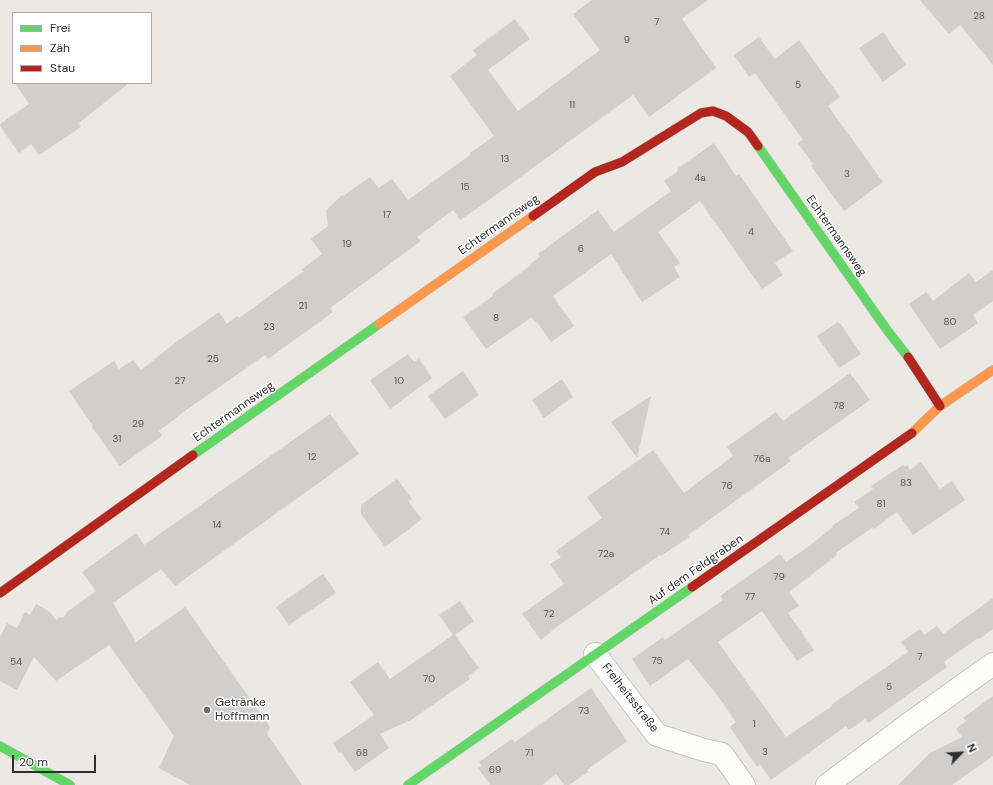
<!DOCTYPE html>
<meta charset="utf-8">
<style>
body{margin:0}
#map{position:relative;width:993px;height:785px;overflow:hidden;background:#ece8e4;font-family:"DM Sans",sans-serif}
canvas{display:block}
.legend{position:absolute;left:12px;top:12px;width:140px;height:72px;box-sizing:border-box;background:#fff;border:1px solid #ababab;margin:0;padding:5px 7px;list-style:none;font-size:12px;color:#2e2e2e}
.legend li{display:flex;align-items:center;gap:8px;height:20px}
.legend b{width:20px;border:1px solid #ababab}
.north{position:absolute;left:941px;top:733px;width:40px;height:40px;-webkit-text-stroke:3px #fff;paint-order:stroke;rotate:65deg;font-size:11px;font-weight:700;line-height:16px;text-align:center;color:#2e2e2e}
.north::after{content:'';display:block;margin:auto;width:14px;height:18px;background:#2e2e2e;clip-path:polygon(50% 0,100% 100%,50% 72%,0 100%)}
.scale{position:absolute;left:12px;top:755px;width:84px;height:18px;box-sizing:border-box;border:2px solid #2e2e2e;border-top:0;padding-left:5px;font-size:12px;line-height:14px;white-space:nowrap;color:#2e2e2e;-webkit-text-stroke:3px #fff;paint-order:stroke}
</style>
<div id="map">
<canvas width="993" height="785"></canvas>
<ul class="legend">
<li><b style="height:5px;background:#63d668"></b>Frei</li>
<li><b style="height:5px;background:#ff974d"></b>Zäh</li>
<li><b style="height:5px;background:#b3261e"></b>Stau</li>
</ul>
<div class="north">N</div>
<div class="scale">20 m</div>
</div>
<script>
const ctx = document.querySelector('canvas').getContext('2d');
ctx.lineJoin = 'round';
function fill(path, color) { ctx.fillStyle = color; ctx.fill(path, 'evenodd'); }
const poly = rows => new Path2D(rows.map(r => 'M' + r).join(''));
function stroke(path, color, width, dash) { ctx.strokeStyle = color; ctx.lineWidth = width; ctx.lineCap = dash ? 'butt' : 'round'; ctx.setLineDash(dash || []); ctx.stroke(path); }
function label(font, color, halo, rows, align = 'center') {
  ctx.font = font + ' "DM Sans",sans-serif'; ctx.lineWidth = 3; ctx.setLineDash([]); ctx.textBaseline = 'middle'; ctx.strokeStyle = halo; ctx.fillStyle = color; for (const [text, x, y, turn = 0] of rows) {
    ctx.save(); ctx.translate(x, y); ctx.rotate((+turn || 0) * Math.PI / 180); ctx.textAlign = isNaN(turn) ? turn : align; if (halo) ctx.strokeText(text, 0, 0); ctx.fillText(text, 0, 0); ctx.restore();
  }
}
fill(poly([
 [592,0,708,0,682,19,716,68,649,117,633,95,563,146,482,205,460,220,453,210,417,237,421,241,330,308,333,312,268,359,265,355,185,411,159,431,162,436,120,466,92,427,93,426,69,391,114,361,119,369,133,360,141,370,175,343,219,312,227,324,237,316,239,318,304,271,301,270,322,254,311,239,328,226,326,210,342,195,343,196,370,177,379,188,392,179,408,200,470,155,470,153,494,136,450,76,477,55,473,50,515,19,530,39,488,70,518,111,600,50,573,14],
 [920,0,993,0,993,65,960,25,949,34],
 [883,32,906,65,883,82,859,48],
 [759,37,775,59,799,40,840,97,828,106,883,182,844,211,811,166,813,164,798,143,803,140,755,73,749,77,734,55],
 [15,83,129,83,79,123,81,127,39,155,31,144,19,153,0,126,0,124,29,104],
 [714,143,736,176,739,174,793,251,775,263,783,275,762,289,700,201,658,232,680,263,674,267,680,277,642,302,611,254,553,296,574,326,551,342,537,322,536,323,532,317,486,349,463,317,493,296,492,294,531,265,530,264,540,257,538,254,598,210,614,232,671,191,664,181,678,171,677,169],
 [993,270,993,301,973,315,978,323,940,349,909,304,926,292,933,301,969,273,976,282],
 [838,322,839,324,840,323,861,354,839,368,817,336],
 [408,354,414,362,419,359,432,378,390,409,370,380],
 [463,371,479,395,445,419,428,396],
 [850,373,870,400,788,458,791,461,688,535,689,537,661,556,660,555,558,626,541,640,522,614,564,584,550,564,561,557,556,551,602,518,587,497,653,450,684,493,733,456,727,447,776,412,783,421],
 [562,379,573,397,544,418,532,400],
 [651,396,637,458,611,422],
 [330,414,359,454,175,586,161,569,113,603,136,642,185,607,270,727,267,734,302,785,190,785,159,768,174,736,109,645,56,681,34,657,17,690,0,681,0,637,7,623,17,628,25,612,30,615,36,604,50,612,56,620,60,617,63,618,67,612,96,591,82,572,136,533,144,545],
 [921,462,940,489,952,481,965,500,913,535,897,512,874,529,873,527,836,553,837,555,789,592,799,606,788,613,814,650,797,661,762,611,718,642,786,737,832,706,831,705,908,652,901,642,920,629,924,635,937,626,943,634,993,598,993,629,979,639,978,638,944,662,947,667,868,723,865,719,849,730,846,726,771,780,760,764,757,767,730,727,736,722,717,695,688,659,650,686,632,659,663,637,665,640,723,600,720,596,780,554,786,562,808,547,833,527,832,526,859,508,854,502,873,489,871,486,903,465,905,467,907,465,910,470],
 [397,479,412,499,408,501,422,519,385,547,361,514,361,505],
 [323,574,336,593,289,625,276,607],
 [460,601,474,621,455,635,479,668,468,676,470,679,411,720,380,734,389,748,355,772,341,752,339,753,333,743,374,715,350,682,378,662,390,679,453,635,439,615],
 [591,688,627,741,587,770,588,772,569,785,564,785,556,774,542,785,490,785,478,768,482,766,479,762,512,739,515,742],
 [993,696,993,756,952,785,898,785,930,753,962,737,956,729,966,721,963,718]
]), '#d1cecb');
const street = poly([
 [595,654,657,735,704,750,722,754,744,785],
 [827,785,910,723,993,664]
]);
const fast = poly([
 [758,146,887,330,908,357],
 [193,455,379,324],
 [0,746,70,785],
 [408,785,692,587]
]);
const slow = poly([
 [379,324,533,216],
 [912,433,940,406,993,370]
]);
const jam = poly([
 [533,216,595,172,622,162,701,113,713,111,726,116,748,132,758,146],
 [908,357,940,406],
 [692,587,912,433],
 [0,593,193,455]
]);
stroke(street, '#c5c4c5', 24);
stroke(fast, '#c5c4c5', 10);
stroke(slow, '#c5c4c5', 10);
stroke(jam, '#c5c4c5', 10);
stroke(street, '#fcfcfb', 22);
stroke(fast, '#63d668', 9);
stroke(slow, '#ff974d', 9);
stroke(jam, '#b3261e', 9);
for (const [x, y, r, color] of [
 [207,710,4,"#706f6e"]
]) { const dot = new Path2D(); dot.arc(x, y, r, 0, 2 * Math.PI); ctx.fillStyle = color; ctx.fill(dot); stroke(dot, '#fff', 1.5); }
label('10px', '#585857', null, [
 ["28",979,16],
 ["7",657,22],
 ["9",627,40],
 ["5",798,85],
 ["11",572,105],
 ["13",505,159],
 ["3",847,174],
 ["4a",700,178],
 ["15",465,187],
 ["17",387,215],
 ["4",751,232],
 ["19",347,244],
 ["6",581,249],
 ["21",303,306],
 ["8",496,318],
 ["80",950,322],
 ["23",269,327],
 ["25",213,359],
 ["27",180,381],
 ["10",399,381],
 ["78",839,406],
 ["29",138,424],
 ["31",117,439],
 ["12",312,457],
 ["76a",762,459],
 ["83",906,483],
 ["76",727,486],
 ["81",881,504],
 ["14",217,525],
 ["74",665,532],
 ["72a",606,554],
 ["79",779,577],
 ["77",750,597],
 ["72",549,614],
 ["7",920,657],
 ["75",657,661],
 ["54",16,662],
 ["70",429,679],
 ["5",889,687],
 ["73",584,711],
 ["1",754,724],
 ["3",765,752],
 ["68",362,753],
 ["71",529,753],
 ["69",495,770]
]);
label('12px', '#2e2e2e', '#fff', [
 ["Echtermannsweg",499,225,-35],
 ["Echtermannsweg",836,236,55],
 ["Echtermannsweg",234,412,-35],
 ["Auf dem Feldgraben",696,570,-35],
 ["Freiheitsstraße",630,698,52]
]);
label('12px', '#2e2e2e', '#fff', [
 ["Getränke",215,703],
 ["Hoffmann",215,717]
], 'left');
</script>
